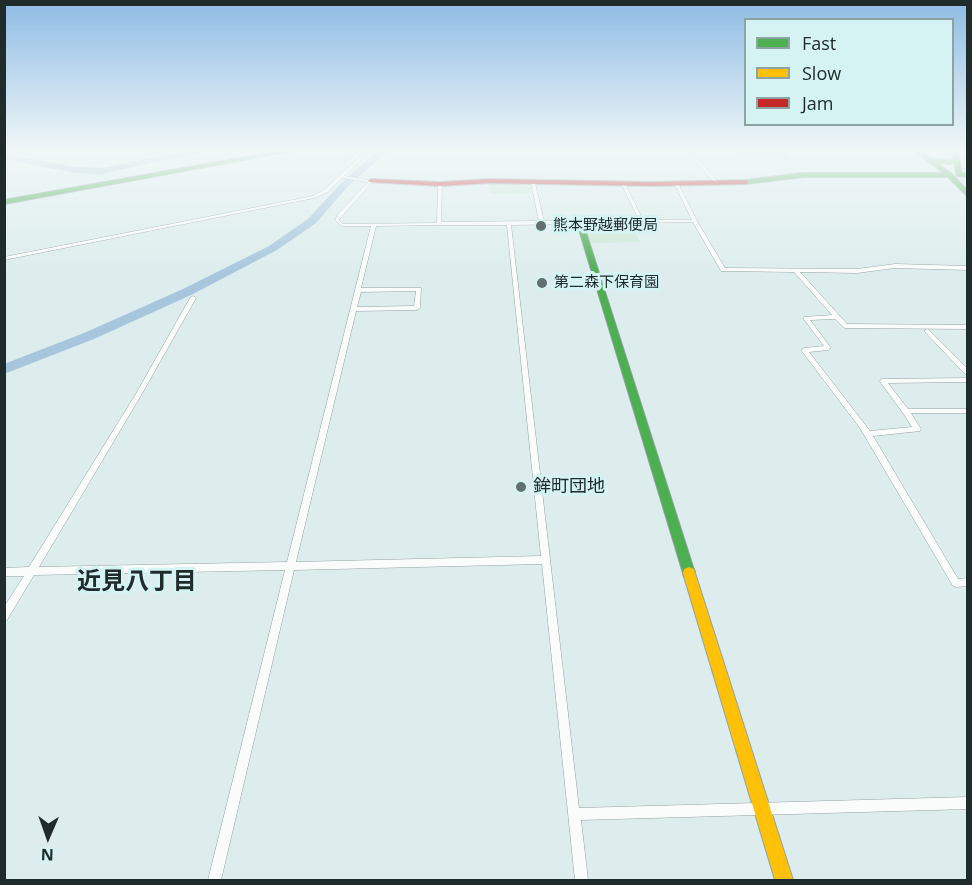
<!DOCTYPE html>
<meta charset="utf-8">
<style>
body{margin:0}
#map{position:relative;width:972px;height:885px;overflow:hidden;background:#ddeded;font-family:"Open Sans",sans-serif}
canvas{display:block}
.frame{position:absolute;inset:0;border:6px solid #202b2b;pointer-events:none}
.legend{position:absolute;left:744px;top:18px;width:210px;height:108px;box-sizing:border-box;background:#d6f3f4;border:2px solid #8da3a4;margin:0;padding:8px 10px;list-style:none;font-size:18px;color:#202b2b}
.legend li{display:flex;align-items:center;gap:12px;height:30px}
.legend b{width:30px;border:2px solid #8da3a4}
.north{position:absolute;left:18px;top:807px;width:60px;height:60px;-webkit-text-stroke:4px #d6f3f4;paint-order:stroke;rotate:182deg;font-size:16px;font-weight:700;line-height:24px;text-align:center;color:#202b2b}
.north::after{content:'';display:block;margin:auto;width:21px;height:27px;background:#202b2b;clip-path:polygon(50% 0,100% 100%,50% 72%,0 100%)}
</style>
<div id="map">
<canvas width="972" height="885"></canvas>
<div class="frame"></div>
<ul class="legend">
<li><b style="height:8px;background:#4caf50"></b>Fast</li>
<li><b style="height:8px;background:#ffc107"></b>Slow</li>
<li><b style="height:8px;background:#c62828"></b>Jam</li>
</ul>
<div class="north">N</div>
</div>
<script>
const ctx = document.querySelector('canvas').getContext('2d');
ctx.lineJoin = 'round';
function fill(path, color) { ctx.fillStyle = color; ctx.fill(path, 'evenodd'); }
const poly = rows => new Path2D(rows.map(r => 'M' + r).join(''));
function stroke(path, color, width, dash) { ctx.strokeStyle = color; ctx.lineWidth = width; ctx.lineCap = dash ? 'butt' : 'round'; ctx.setLineDash(dash || []); ctx.stroke(path); }
function label(font, color, halo, rows, align = 'center') {
  ctx.font = font + ' "Open Sans","Noto Sans JP",sans-serif'; ctx.lineWidth = 6; ctx.setLineDash([]); ctx.textBaseline = 'middle'; ctx.strokeStyle = halo; ctx.fillStyle = color; for (const [text, x, y, turn = 0] of rows) {
    ctx.save(); ctx.translate(x, y); ctx.rotate((+turn || 0) * Math.PI / 180); ctx.textAlign = isNaN(turn) ? turn : align; if (halo) ctx.strokeText(text, 0, 0); ctx.fillText(text, 0, 0); ctx.restore();
  }
}
fill(poly([
 [732,150,782,150,793,159,783,160,774,155,749,156,751,159,740,159],
 [490,183,529,184,531,193,491,194],
 [587,234,636,234,640,242,589,243]
]), '#cce8d6');
stroke(poly([
 [345,162,359,150]
]), '#a7c6dd', 1.5);
fill(poly([
 [192,150,211,150,101,174,75,173,4,159,4,154,75,167,101,168,192,150],
 [379,150,389,150,350,184,316,223,277,250,191,295,94,339,4,374,4,364,84,333,183,289,269,246,308,219,344,180,379,150]
]), '#a7c6dd');
const street = poly([
 [367,150,372,150,344,176,373,181,342,216,339,220,343,224,437,223,438,184,440,183,442,184,441,222,539,221,531,183,533,182,535,183,544,221,639,220,621,183,623,182,625,183,643,220,692,220,674,183,676,182,678,183,697,221,725,268,857,269,895,264,968,266,968,270,895,268,857,273,800,272,847,324,968,325,968,329,845,328,843,327,835,319,810,320,831,348,828,350,809,352,870,431,912,427,903,413,881,383,880,381,881,379,968,378,968,382,888,383,908,409,968,409,968,413,911,413,921,429,920,431,873,436,958,579,968,578,968,586,956,587,953,586,860,428,801,350,804,348,824,346,803,318,804,317,832,315,794,272,721,271,693,222,511,225,579,808,968,797,968,809,581,820,588,880,575,880,542,564,294,570,221,880,208,880,285,570,34,575,7,620,4,621,4,607,24,576,4,576,4,568,29,567,137,392,190,298,193,296,196,298,143,392,39,567,287,562,371,226,342,226,335,220,338,214,368,182,342,178,328,192,314,198,4,260,4,257,313,196,324,190,367,150],
 [439,225,507,225,541,556,296,562,356,311,417,310,420,308,421,288,361,288,376,226,439,225],
 [416,291,414,306,357,307,361,292,416,291],
 [685,150,690,150,717,181,717,183,715,183,685,150],
 [941,150,948,150,957,154,955,155,941,150],
 [958,164,968,167,968,169,957,166,956,165,958,164],
 [927,329,929,330,968,369,968,375,966,375,925,332,924,331,927,329]
]);
const fast = poly([
 [284,150,298,150,4,204,4,200,284,150],
 [913,150,919,150,930,158,949,160,954,158,952,150,958,150,962,173,968,173,968,177,957,176,954,162,950,164,936,162,952,174,968,191,968,197,948,177,803,177,746,184,743,182,746,180,803,173,944,173,913,150],
 [578,222,583,223,695,573,694,577,689,579,684,577,683,573,577,223,578,222]
]);
const slow = poly([
 [689,567,694,569,695,573,793,880,775,880,683,573,684,569,689,567]
]);
const jam = poly([
 [371,179,440,182,490,179,651,182,746,180,749,182,746,184,651,186,490,183,440,186,369,182,368,181,371,179]
]);
stroke(street, '#94a1a1', 1);
stroke(fast, '#94a1a1', 2);
stroke(slow, '#94a1a1', 2);
stroke(jam, '#94a1a1', 2);
fill(street, '#fafcfc');
fill(fast, '#4caf50');
fill(slow, '#ffc107');
fill(jam, '#c62828');
const sky = ctx.createLinearGradient(0, 0, 0, 274);
sky.addColorStop(0, '#8ebbe4');
sky.addColorStop(0.55, '#f0f7f7');
sky.addColorStop(1, '#f0f7f700');
ctx.fillStyle = sky;
ctx.fillRect(0, 0, 972, 274);
for (const [x, y, r, color] of [
 [541,226,6,"#626f6f"],
 [542,283,6,"#626f6f"],
 [521,487,6,"#626f6f"]
]) { const dot = new Path2D(); dot.arc(x, y, r, 0, 2 * Math.PI); ctx.fillStyle = color; ctx.fill(dot); stroke(dot, '#d6f3f4', 2); }
label('15px', '#202b2b', '#d6f3f4', [
 ["熊本野越郵便局",553,226],
 ["第二森下保育園",554,283]
], 'left');
label('18px', '#202b2b', '#d6f3f4', [
 ["鉾町団地",533,487]
], 'left');
label('bold 24px', '#202b2b', '#d6f3f4', [
 ["近見八丁目",137,582]
]);
</script>
